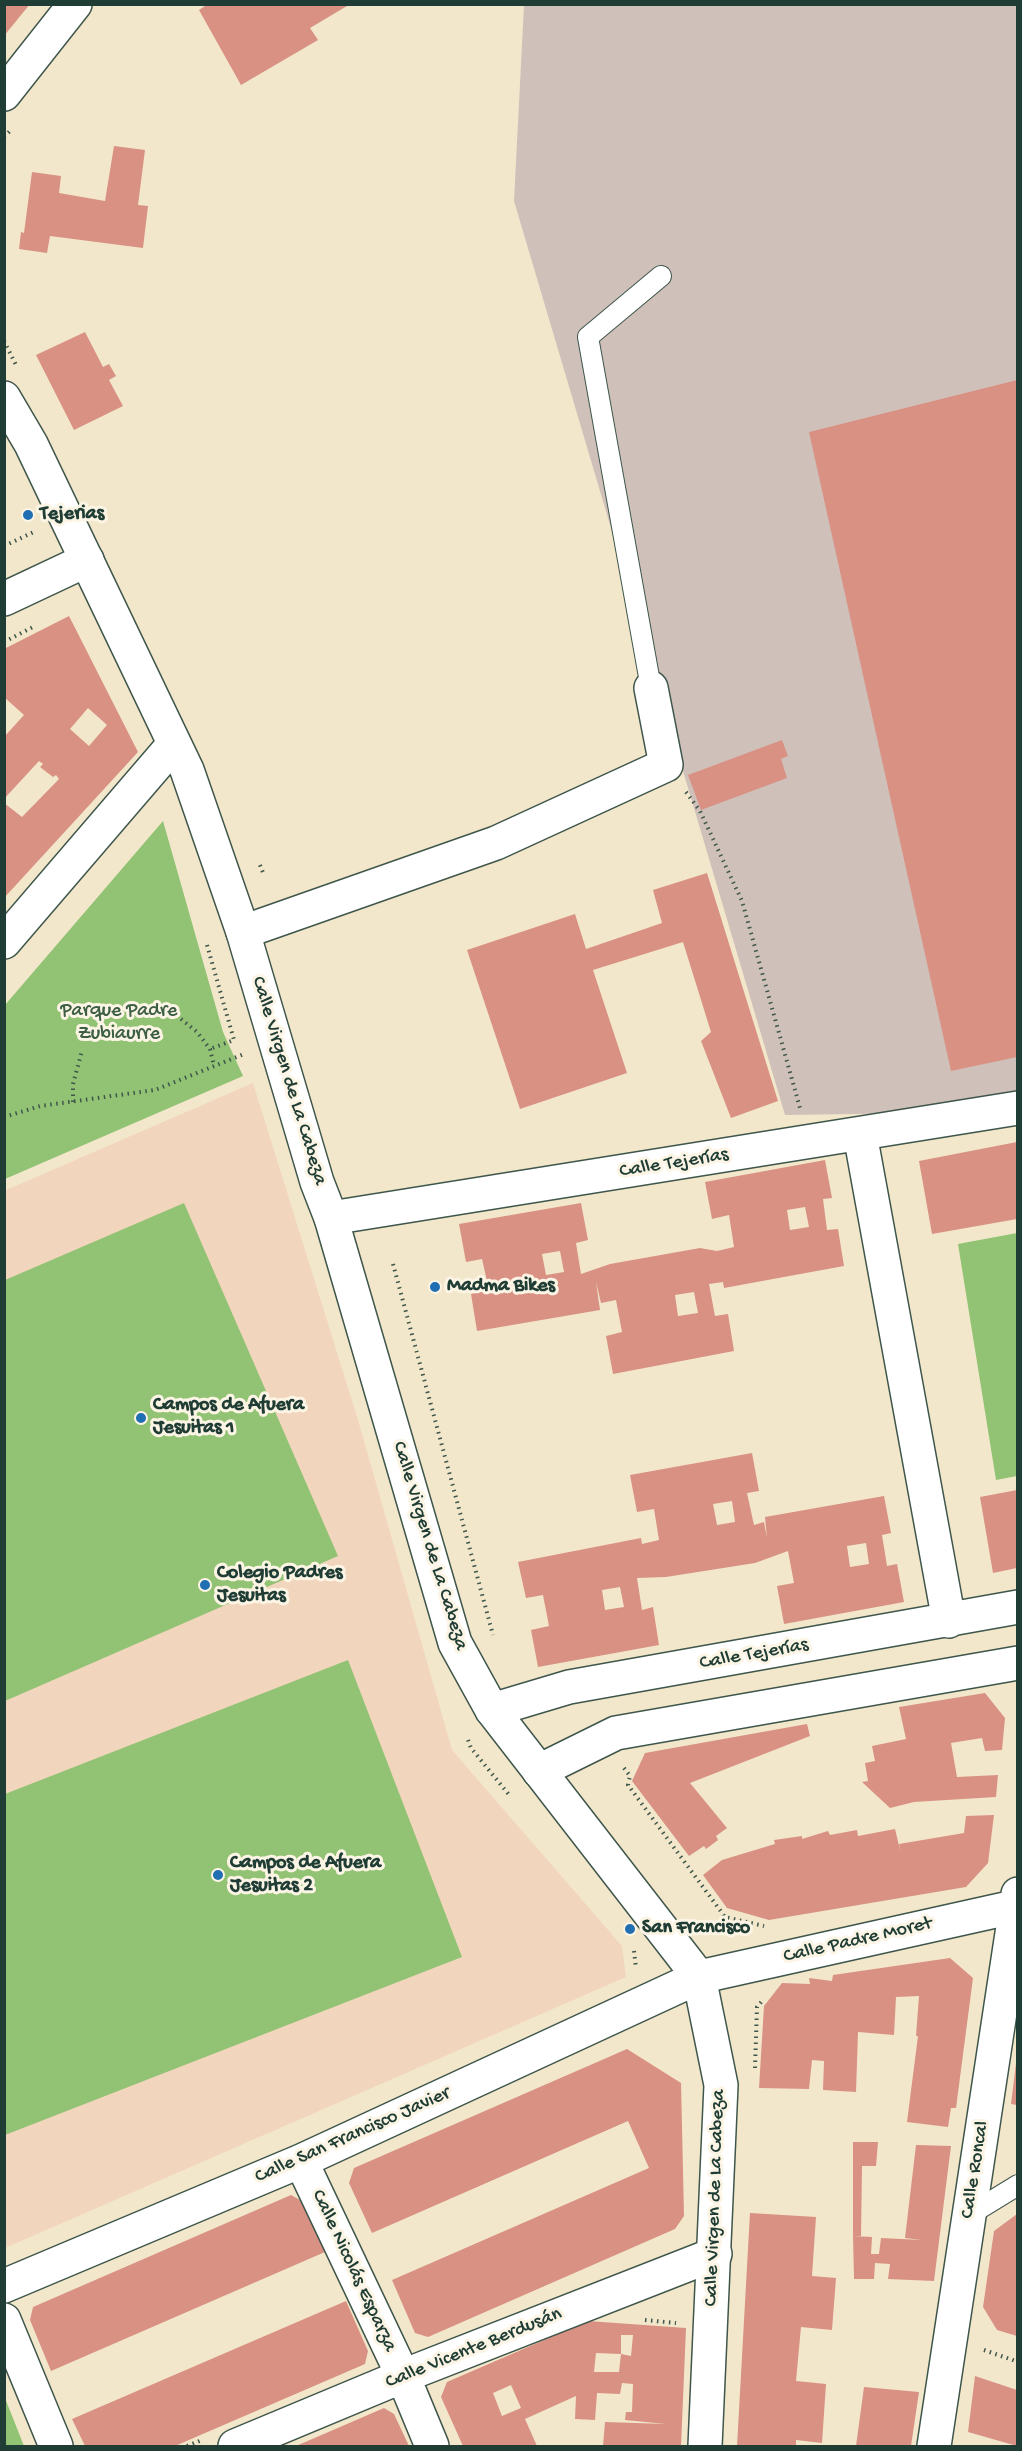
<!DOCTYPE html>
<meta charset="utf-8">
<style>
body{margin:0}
#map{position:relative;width:1022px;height:2451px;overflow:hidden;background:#f2e7cb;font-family:"Gochi Hand",sans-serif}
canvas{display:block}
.frame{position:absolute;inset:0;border:6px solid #1f3d34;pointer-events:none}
</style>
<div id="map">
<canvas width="1022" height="2451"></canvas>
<div class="frame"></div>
</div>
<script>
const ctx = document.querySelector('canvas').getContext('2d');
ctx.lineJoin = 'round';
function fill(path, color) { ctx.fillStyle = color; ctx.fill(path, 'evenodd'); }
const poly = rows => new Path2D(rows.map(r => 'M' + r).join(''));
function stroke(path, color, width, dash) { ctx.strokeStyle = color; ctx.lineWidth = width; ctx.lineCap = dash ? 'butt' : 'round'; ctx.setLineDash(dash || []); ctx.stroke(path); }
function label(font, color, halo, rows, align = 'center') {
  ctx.font = font + ' "Gochi Hand",sans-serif'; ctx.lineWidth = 6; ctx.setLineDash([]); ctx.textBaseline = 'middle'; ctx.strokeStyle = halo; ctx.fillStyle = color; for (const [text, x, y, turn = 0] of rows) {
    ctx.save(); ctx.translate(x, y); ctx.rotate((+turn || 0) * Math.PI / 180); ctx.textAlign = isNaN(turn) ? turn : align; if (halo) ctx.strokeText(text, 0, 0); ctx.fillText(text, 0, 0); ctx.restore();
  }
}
fill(poly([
 [253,1083,358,1420,452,1750,622,1946,626,1977,5,2248,4,1191]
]), '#f2d5bd');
fill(poly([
 [524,5,1017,5,1017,1091,921,1113,785,1115,514,201]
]), '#cfc1ba');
fill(poly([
 [163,821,223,1032,243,1076,5,1179,5,1005],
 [184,1203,338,1556,5,1701,5,1280],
 [1017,1233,1017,1476,996,1480,958,1244],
 [348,1660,462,1957,5,2135,5,1794],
 [5,2398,24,2446,5,2446]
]), '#92c374');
fill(poly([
 [4,4,30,4,4,36],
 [208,4,347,4,347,6,310,28,318,40,241,85,199,10],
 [114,146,145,150,138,205,148,206,143,248,50,236,47,253,19,249,21,232,24,233,32,172,61,176,59,193,105,201],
 [85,332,103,367,109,364,116,376,109,380,123,406,74,430,36,355],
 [1017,380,1017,1057,951,1071,809,432],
 [69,616,138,752,4,898,4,803,22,817,59,779,56,775,53,777,40,767,43,764,39,761,4,799,4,737,24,715,4,697,4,649],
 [88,708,107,725,89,746,70,729],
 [782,740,788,756,781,759,787,778,701,810,688,775],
 [707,873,778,1101,731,1118,701,1041,711,1032,683,942,593,970,627,1073,520,1109,467,950,575,914,586,949,662,923,653,890],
 [1017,1142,1017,1219,932,1234,919,1161],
 [825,1160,832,1198,823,1199,827,1230,838,1229,844,1266,724,1288,723,1282,709,1284,715,1316,728,1314,734,1351,613,1374,606,1336,622,1332,616,1300,601,1303,596,1282,600,1310,477,1331,471,1294,489,1290,482,1259,466,1262,459,1224,581,1203,588,1240,576,1243,581,1274,610,1264,700,1248,717,1251,734,1247,729,1215,712,1219,705,1182],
 [805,1207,809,1227,790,1230,787,1210],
 [560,1251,564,1272,546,1275,542,1254],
 [694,1292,698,1313,678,1316,675,1295],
 [752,1453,759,1491,747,1493,754,1525,764,1522,767,1538,765,1517,884,1496,891,1533,882,1535,887,1566,897,1564,904,1602,784,1624,777,1586,794,1583,788,1551,755,1563,666,1577,637,1578,642,1610,653,1607,659,1645,538,1667,531,1630,549,1626,543,1595,526,1598,518,1562,641,1538,642,1544,659,1540,654,1509,637,1512,630,1475],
 [732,1501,735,1522,717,1525,713,1504],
 [866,1543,869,1564,850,1567,847,1546],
 [620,1587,624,1607,605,1610,602,1590],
 [1017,1490,1017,1568,993,1573,980,1497],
 [985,1693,1005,1718,1002,1750,985,1751,982,1738,951,1743,957,1777,998,1775,996,1797,914,1802,890,1808,862,1782,868,1781,865,1763,875,1761,872,1746,906,1739,899,1707],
 [807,1724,810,1736,690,1783,727,1828,716,1836,718,1840,706,1849,704,1846,689,1856,632,1781,645,1753],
 [994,1815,988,1863,966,1887,769,1920,727,1908,703,1875,722,1860,775,1844,774,1840,802,1836,802,1839,828,1831,830,1835,857,1830,858,1836,895,1829,901,1854,899,1844,964,1833,966,1816],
 [950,1958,973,1978,956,2108,951,2108,948,2127,907,2122,918,2036,916,2036,919,1996,896,1997,894,2035,858,2032,856,2092,823,2090,824,2061,812,2060,809,2089,759,2088,764,2006,782,1983,810,1984,809,1978,832,1981,833,1975],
 [627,2049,681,2083,684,2216,675,2229,428,2337,415,2333,392,2280,649,2168,628,2121,372,2233,349,2183,354,2168],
 [1016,2063,1017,2063,1017,2105,1011,2104],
 [853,2142,878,2142,876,2166,862,2166,861,2236,853,2236],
 [916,2145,951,2146,934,2281,888,2279,890,2264,875,2263,874,2279,854,2279,853,2236,872,2237,871,2254,879,2254,881,2238,922,2240,905,2238],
 [291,2195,302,2201,325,2252,51,2371,30,2320,33,2307],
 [750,2213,816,2217,812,2276,836,2278,832,2330,801,2327,796,2381,826,2384,822,2443,796,2440,796,2446,737,2446],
 [1017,2214,1017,2336,997,2330,983,2307,994,2231],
 [346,2301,368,2351,365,2364,175,2446,85,2446,72,2419],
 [588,2321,686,2328,681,2446,603,2446,605,2422,666,2424,625,2420,626,2412,632,2412,633,2384,622,2383,620,2394,597,2393,595,2420,575,2419,576,2396,525,2419,537,2446,463,2446,441,2397,447,2382],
 [621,2335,633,2335,631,2356,621,2354],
 [596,2353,621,2354,619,2372,594,2372],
 [511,2385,521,2408,502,2416,493,2393],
 [975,2376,1017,2390,1017,2446,968,2432],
 [864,2387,919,2392,911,2446,856,2446],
 [384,2408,394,2414,409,2446,296,2446]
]), '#d99184');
const service = poly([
 [651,688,588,337,661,276],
 [969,2215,1018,2185]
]);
const minor = poly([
 [4,599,87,560],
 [243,932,496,843,666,765,651,688],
 [4,942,174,744],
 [860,1134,949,1621],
 [331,1218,1018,1108],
 [492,1710,569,1687,1018,1607],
 [539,1771,616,1733,1018,1663],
 [301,2161,403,2376,432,2446],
 [4,2286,301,2161,699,1977,1018,1906],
 [4,2320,56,2446],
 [235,2446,403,2376,715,2254],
 [934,2446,1018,1894]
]);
const tertiary = poly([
 [4,94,75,4],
 [4,398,31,444,187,770,243,932,317,1182,331,1218,455,1643,492,1710,699,1977,721,2085,705,2446]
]);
stroke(service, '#3f564b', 22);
stroke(minor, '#3f564b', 36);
stroke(tertiary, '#3f564b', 36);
stroke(poly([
 [4,137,12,129],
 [4,341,16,365],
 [4,546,36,531],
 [4,642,33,627],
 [686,792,700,811,742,901,800,1108],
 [260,865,264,875],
 [207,945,234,1040,210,1049],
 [181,1019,197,1032,210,1049,214,1066],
 [73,1102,73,1084,82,1051],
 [4,1117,40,1106,155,1090,244,1054],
 [393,1264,493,1635],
 [468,1740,471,1748,510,1796],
 [624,1768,630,1776,628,1785,725,1917,764,1926],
 [634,1951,636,1968],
 [755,2068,757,2007,763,2000],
 [645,2320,676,2323],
 [984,2350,1018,2362],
 [187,2446,202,2440]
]), '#3f564b', 4, [1.5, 4.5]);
stroke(service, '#fff', 20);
stroke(minor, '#fff', 33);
stroke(tertiary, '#fff', 33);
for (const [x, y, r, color] of [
 [28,515,6,"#1f6fb2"],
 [435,1287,6,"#1f6fb2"],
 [141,1418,6,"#1f6fb2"],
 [205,1585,6,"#1f6fb2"],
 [218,1875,6,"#1f6fb2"],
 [630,1929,6,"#1f6fb2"]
]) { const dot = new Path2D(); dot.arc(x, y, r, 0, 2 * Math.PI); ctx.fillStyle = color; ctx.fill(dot); stroke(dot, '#fcf5e5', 2); }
label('bold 20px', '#1f3d34', '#fcf5e5', [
 ["Tejerias",40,515],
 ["Madma Bikes",447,1287],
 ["Campos de Afuera",153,1406],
 ["Jesuitas 1",153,1429],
 ["Colegio Padres",217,1574],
 ["Jesuitas",217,1597],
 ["Campos de Afuera",230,1864],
 ["Jesuitas 2",230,1887],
 ["San Francisco",642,1929]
], 'left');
label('20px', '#3c5e44', '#fcf5e5', [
 ["Parque Padre",119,1012],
 ["Zubiaurre",119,1035]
]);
label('20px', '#1f3d34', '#fcf5e5', [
 ["Calle Virgen de La Cabeza",288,1081,73],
 ["Calle Tejerías",674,1164,-9],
 ["Calle Virgen de La Cabeza",429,1546,73],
 ["Calle Tejerías",754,1655,-10],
 ["Calle Padre Moret",858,1941,-13],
 ["Calle San Francisco Javier",353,2136,-24],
 ["Calle Roncal",976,2170,-81],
 ["Calle Virgen de La Cabeza",716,2198,-88],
 ["Calle Nicolás Esparza",353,2271,65],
 ["Calle Vicente Berdusán",474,2349,-22]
]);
</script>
